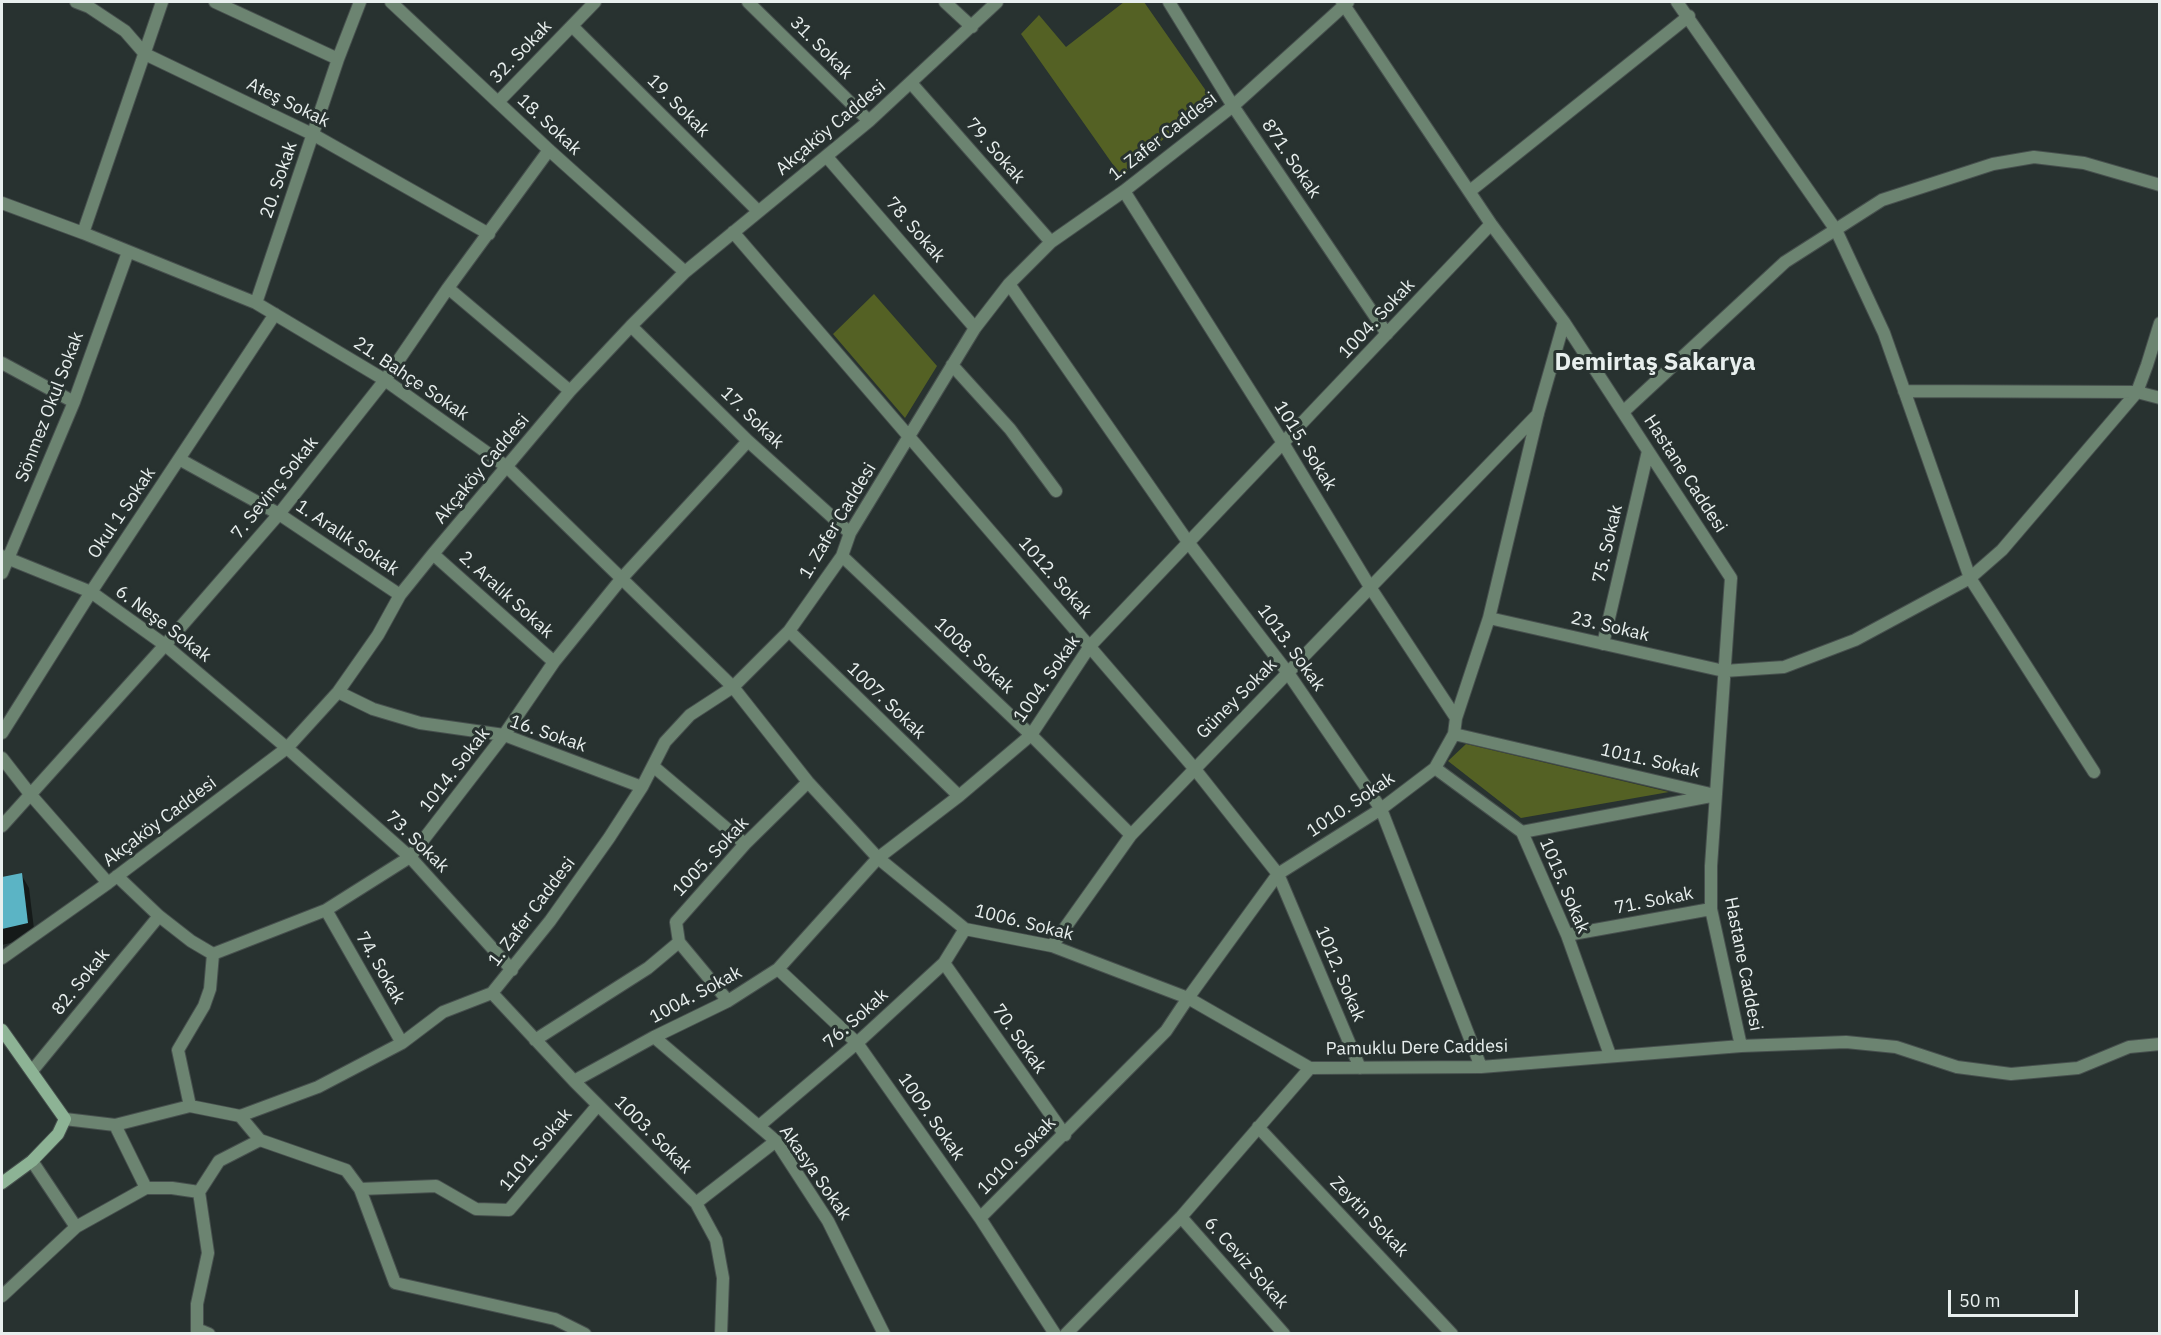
<!DOCTYPE html>
<meta charset="utf-8">
<style>
body{margin:0}
#map{position:relative;width:2161px;height:1335px;overflow:hidden;background:#283230;font-family:"IBM Plex Sans",sans-serif}
canvas{display:block}
.frame{position:absolute;inset:0;border:3px solid #e8efee;pointer-events:none}
.scale{position:absolute;left:1948px;top:1290px;width:130px;height:27px;box-sizing:border-box;border:3px solid #e8efee;border-top:0;padding-left:8px;font-size:18px;line-height:21px;white-space:nowrap;color:#e8efee;-webkit-text-stroke:4px #283230;paint-order:stroke}
</style>
<div id="map">
<canvas width="2161" height="1335"></canvas>
<div class="frame"></div>
<div class="scale">50 m</div>
</div>
<script>
const ctx = document.querySelector('canvas').getContext('2d');
ctx.lineJoin = 'round';
function fill(path, color) { ctx.fillStyle = color; ctx.fill(path, 'evenodd'); }
const poly = rows => new Path2D(rows.map(r => 'M' + r).join(''));
function stroke(path, color, width, dash) { ctx.strokeStyle = color; ctx.lineWidth = width; ctx.lineCap = dash ? 'butt' : 'round'; ctx.setLineDash(dash || []); ctx.stroke(path); }
function label(font, color, halo, rows, align = 'center') {
  ctx.font = font + ' "IBM Plex Sans",sans-serif'; ctx.lineWidth = 6; ctx.setLineDash([]); ctx.textBaseline = 'middle'; ctx.strokeStyle = halo; ctx.fillStyle = color; for (const [text, x, y, turn = 0] of rows) {
    ctx.save(); ctx.translate(x, y); ctx.rotate((+turn || 0) * Math.PI / 180); ctx.textAlign = isNaN(turn) ? turn : align; if (halo) ctx.strokeText(text, 0, 0); ctx.fillText(text, 0, 0); ctx.restore();
  }
}
fill(poly([
 [1124,2,1144,2,1211,98,1121,176,1021,34,1039,15,1066,47],
 [874,294,937,366,905,418,833,334],
 [1466,744,1669,792,1521,818,1448,761]
]), '#546124');
fill(poly([
 [21,874,29,888,35,937,2,945,2,879]
]), '#0007');
fill(poly([
 [22,873,28,923,2,929,2,877]
]), '#5bb4c5');
const minor = poly([
 [76,2,89,7,125,31,145,54,314,135,489,234],
 [215,2,338,59],
 [391,2,549,150,685,272],
 [748,2,869,121],
 [945,2,972,27],
 [1169,2,1233,106,1387,334],
 [1342,2,1491,224,1564,322,1731,578,1711,866,1711,909,1741,1046],
 [1677,2,1836,230,1884,333,1970,578,2094,772],
 [572,26,758,211],
 [911,83,1051,242],
 [498,102,595,2],
 [827,157,975,328],
 [1124,191,1283,443,1370,587,1456,718],
 [1470,191,1689,16],
 [2,203,83,233,256,303,385,380,507,467,733,687,808,782,878,858,965,929,1052,946,1188,998,1310,1068],
 [733,232,1194,768,1278,874,1360,1068],
 [83,233,162,2],
 [1009,284,1188,542,1288,673,1381,809,1481,1067],
 [448,288,570,391],
 [256,303,338,59,360,2],
 [631,326,748,441,850,533],
 [2,363,74,402],
 [952,365,1010,429,1056,491],
 [1904,391,2137,392,2160,398],
 [1623,412,1785,262,1882,200,1993,164,2034,157,2084,163,2160,185],
 [179,459,279,514,400,595],
 [433,554,554,662],
 [2,556,91,592,165,645,287,748,410,857,512,970],
 [842,556,1031,735,1131,835],
 [2,573,74,402,128,252],
 [1489,618,1724,671,1784,667,1855,640,1970,578,2002,550,2137,392,2147,365,2160,323],
 [789,631,959,796],
 [1603,644,1648,451],
 [338,692,373,709,420,723,504,735,642,787],
 [2,733,91,592,275,314],
 [1454,734,1715,795],
 [2,758,30,794,108,883],
 [653,766,745,844],
 [1435,768,1522,832,1567,935,1610,1055],
 [2,826,165,645,279,514,385,380,448,288,549,150],
 [1522,832,1711,796],
 [117,876,159,916,191,941,213,954,326,910,410,857,504,735,554,662,622,578,748,441],
 [326,910,402,1043],
 [1567,935,1711,909],
 [679,942,728,1001],
 [1052,946,1131,835,1538,414],
 [2,958,108,883,287,748,338,692,378,635,400,595,433,554,570,391,631,326,685,272,869,121,997,2],
 [944,963,1065,1135],
 [778,969,857,1043,980,1218,1055,1334],
 [492,993,574,1081,696,1203,716,1240,723,1278,721,1334],
 [654,1037,776,1141,828,1221,884,1334],
 [535,1040,648,968,679,942,676,922,745,844,808,782],
 [32,1071,159,916],
 [574,1081,654,1037,728,1001,778,969,878,858,959,796,1031,735,1090,646,1491,224],
 [190,1106,178,1050,204,1006,210,989,213,954],
 [240,1116,260,1140,346,1170,360,1189,395,1283,555,1319,585,1334],
 [65,1119,115,1125,190,1106,240,1116,318,1087,402,1043,443,1012,492,993,550,921,609,838,642,787,665,742,690,715,733,687,789,631,842,556,850,533,975,328,1009,284,1051,242,1124,191,1233,106,1348,2],
 [115,1125,146,1188],
 [759,1126,857,1043,944,963,965,929],
 [1258,1127,1452,1334],
 [32,1161,76,1227],
 [360,1189,436,1186,476,1209,509,1210,598,1105],
 [696,1203,776,1141],
 [1181,1217,1284,1334],
 [980,1218,1166,1031,1188,998,1278,874,1381,809,1435,768,1454,734,1456,718,1489,618,1538,413,1564,322],
 [2,1296,76,1227,146,1188,172,1188,199,1192],
 [197,1329,209,1334],
 [197,1334,197,1304,208,1253,199,1192,219,1161,260,1140],
 [1066,1334,1181,1217,1310,1068,1481,1067,1741,1046,1846,1042,1896,1047,1957,1067,2011,1074,2078,1068,2129,1047,2160,1044]
]);
const secondary = poly([
 [2,1030,65,1119,58,1134,32,1161,2,1183]
]);
stroke(minor, '#47504e', 14);
stroke(secondary, '#47504e', 14);
stroke(minor, '#6c8471', 12);
stroke(secondary, '#8db395', 12);
label('18px', '#e8efee', '#283230', [
 ["31. Sokak",821,48,45],
 ["32. Sokak",521,52,-46],
 ["Ateş Sokak",288,103,26],
 ["19. Sokak",678,106,45],
 ["18. Sokak",549,125,43],
 ["Akçaköy Caddesi",831,128,-40],
 ["1. Zafer Caddesi",1163,137,-38],
 ["79. Sokak",995,151,49],
 ["871. Sokak",1291,159,56],
 ["20. Sokak",279,180,-71],
 ["78. Sokak",915,230,49],
 ["1004. Sokak",1377,319,-47],
 ["21. Bahçe Sokak",411,379,34],
 ["Sönmez Okul Sokak",50,407,-69],
 ["17. Sokak",752,418,44],
 ["1015. Sokak",1305,446,58],
 ["Akçaköy Caddesi",482,469,-50],
 ["Hastane Caddesi",1685,474,57],
 ["7. Sevinç Sokak",275,488,-51],
 ["Okul 1 Sokak",122,513,-56],
 ["1. Zafer Caddesi",838,521,-59],
 ["1. Aralık Sokak",347,538,34],
 ["75. Sokak",1608,544,-77],
 ["1012. Sokak",1055,578,49],
 ["2. Aralık Sokak",506,595,42],
 ["6. Neşe Sokak",163,624,37],
 ["23. Sokak",1610,627,13],
 ["1013. Sokak",1291,648,54],
 ["1008. Sokak",974,656,43],
 ["1004. Sokak",1047,679,-55],
 ["Güney Sokak",1237,699,-45],
 ["1007. Sokak",886,701,44],
 ["16. Sokak",548,734,19],
 ["1011. Sokak",1650,761,13],
 ["1014. Sokak",455,770,-52],
 ["1010. Sokak",1351,805,-34],
 ["Akçaköy Caddesi",160,822,-37],
 ["73. Sokak",417,842,44],
 ["1005. Sokak",711,857,-47],
 ["1015. Sokak",1564,886,67],
 ["71. Sokak",1654,901,-11],
 ["1. Zafer Caddesi",532,912,-53],
 ["1006. Sokak",1024,923,14],
 ["Hastane Caddesi",1743,964,79],
 ["74. Sokak",380,968,60],
 ["1012. Sokak",1340,974,67],
 ["82. Sokak",81,982,-51],
 ["1004. Sokak",696,995,-28],
 ["76. Sokak",856,1019,-42],
 ["70. Sokak",1019,1039,55],
 ["Pamuklu Dere Caddesi",1417,1048,-1],
 ["1009. Sokak",931,1117,55],
 ["1003. Sokak",653,1135,45],
 ["1101. Sokak",536,1150,-50],
 ["1010. Sokak",1017,1156,-45],
 ["Akasya Sokak",815,1173,55],
 ["Zeytin Sokak",1369,1217,46],
 ["6. Ceviz Sokak",1246,1263,48]
]);
label('bold 24px', '#e8efee', '#283230', [
 ["Demirtaş Sakarya",1655,363]
]);
</script>
